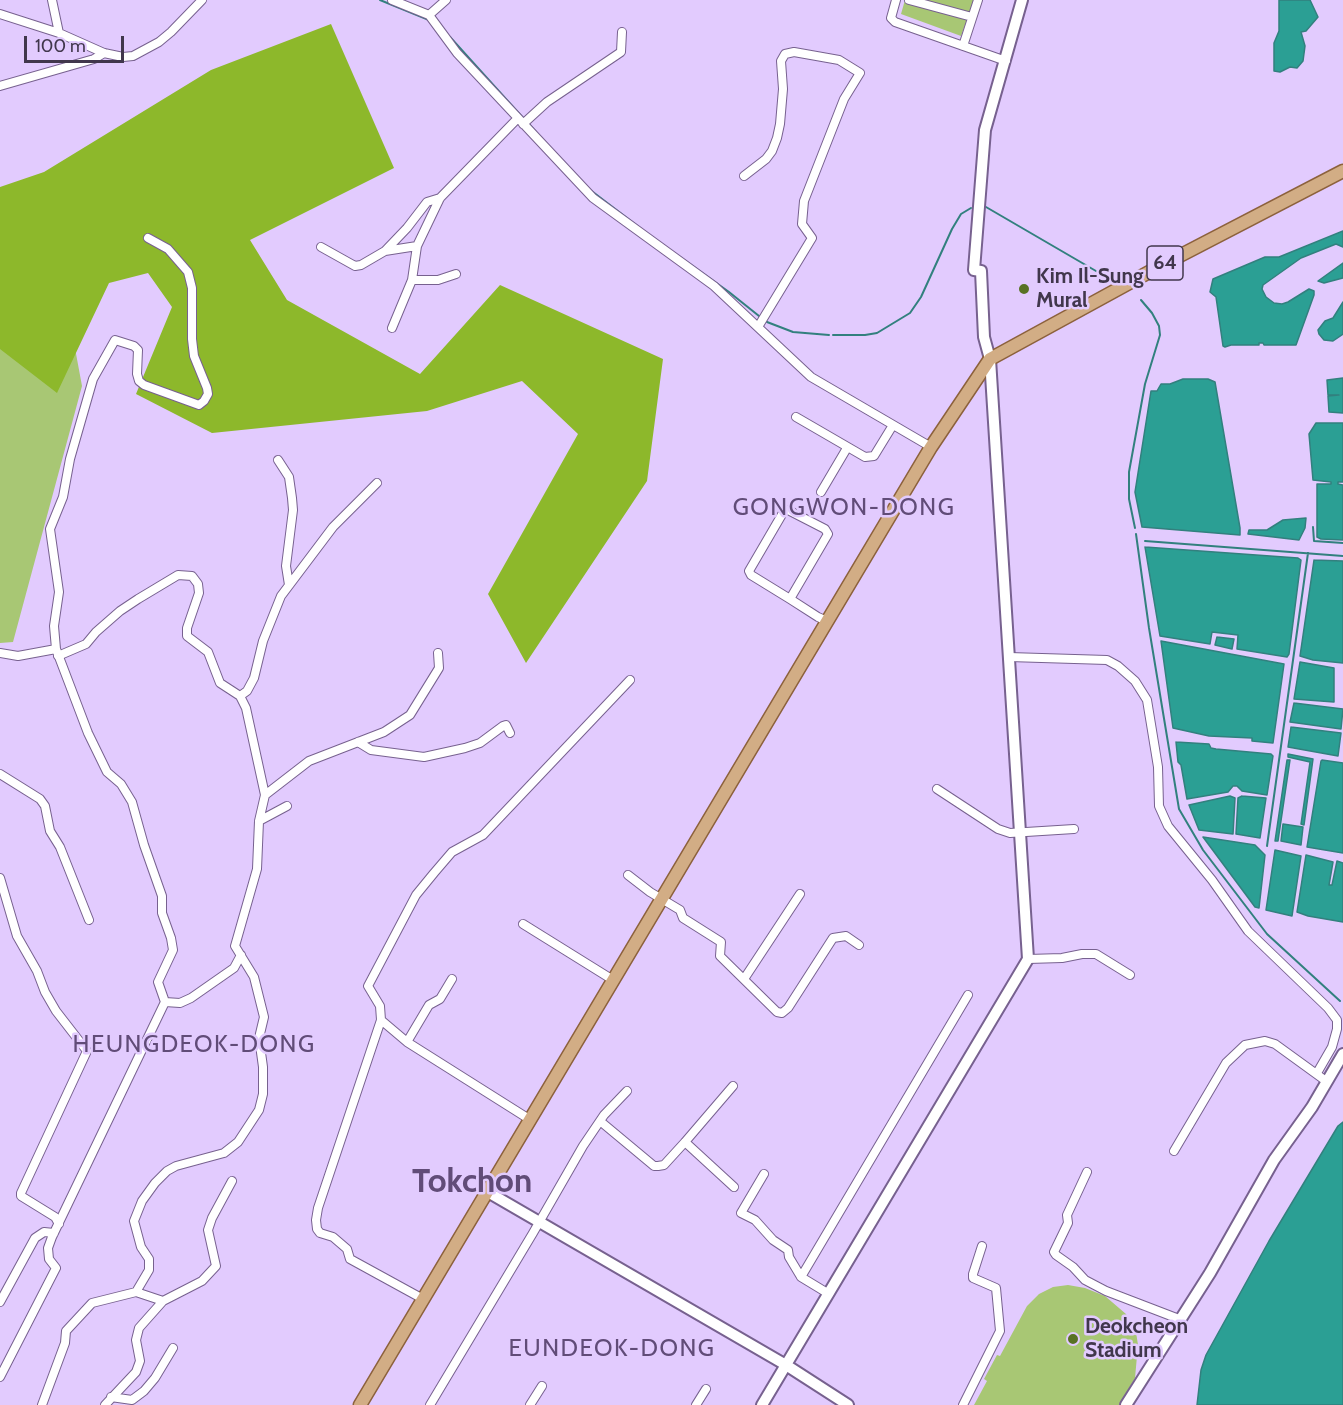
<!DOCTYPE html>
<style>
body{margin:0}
#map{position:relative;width:1343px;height:1405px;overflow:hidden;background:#e2cbfe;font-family:Cabin,sans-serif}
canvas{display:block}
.scale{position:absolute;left:24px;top:36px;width:100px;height:27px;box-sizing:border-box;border:3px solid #41374c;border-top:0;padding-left:8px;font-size:18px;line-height:21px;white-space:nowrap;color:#41374c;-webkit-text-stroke:4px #e2cbfe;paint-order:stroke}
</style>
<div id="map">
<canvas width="1343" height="1405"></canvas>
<div class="scale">100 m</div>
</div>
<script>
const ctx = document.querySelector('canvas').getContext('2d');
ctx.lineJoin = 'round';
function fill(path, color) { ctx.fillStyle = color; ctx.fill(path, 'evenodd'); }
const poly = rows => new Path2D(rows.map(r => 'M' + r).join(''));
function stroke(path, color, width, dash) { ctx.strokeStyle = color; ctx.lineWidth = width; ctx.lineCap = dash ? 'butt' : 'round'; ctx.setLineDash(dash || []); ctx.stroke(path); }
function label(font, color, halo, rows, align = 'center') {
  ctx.font = font + ' Cabin,sans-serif'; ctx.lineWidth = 5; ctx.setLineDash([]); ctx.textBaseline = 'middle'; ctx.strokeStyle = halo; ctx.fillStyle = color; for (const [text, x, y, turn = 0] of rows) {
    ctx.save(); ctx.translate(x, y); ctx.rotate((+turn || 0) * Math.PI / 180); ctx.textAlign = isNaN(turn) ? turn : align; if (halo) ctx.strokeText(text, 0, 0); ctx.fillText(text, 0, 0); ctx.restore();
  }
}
fill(poly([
 [905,0,974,0,961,36,901,14],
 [0,258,64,289,82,386,13,642,0,643],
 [1068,1285,1085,1288,1105,1296,1126,1314,1136,1332,1138,1345,1135,1378,1119,1405,974,1405,987,1381,984,1379,997,1355,1000,1356,1027,1306,1039,1294,1053,1287]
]), '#a8c774');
fill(poly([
 [331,24,394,168,250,240,287,300,420,374,500,285,663,359,647,481,526,663,488,594,578,434,522,381,427,411,212,433,136,394,172,307,148,273,109,283,57,393,0,349,0,187,44,172,211,70]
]), '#8db82b');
const water = poly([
 [1279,0,1310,0,1318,17,1306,31,1301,32,1305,46,1303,61,1297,68,1290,67,1280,72,1274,71,1274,43,1279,31,1279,0],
 [1343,231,1343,247,1336,244,1301,258,1263,285,1262,289,1266,297,1274,303,1282,304,1288,302,1309,289,1314,291,1314,295,1296,345,1264,345,1263,343,1259,343,1259,345,1231,345,1225,347,1223,346,1216,297,1210,292,1213,279,1265,257,1279,257,1343,231],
 [1343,263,1343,278,1324,283,1318,281,1343,263],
 [1343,302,1343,334,1333,341,1324,340,1319,334,1318,330,1325,321,1333,318,1343,302],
 [1343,378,1343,413,1329,412,1328,396,1339,395,1328,395,1327,380,1343,378],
 [1183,379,1208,379,1215,382,1240,528,1240,535,1142,527,1135,492,1151,391,1157,391,1161,384,1170,384,1183,379],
 [1316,423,1343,423,1343,482,1338,482,1338,484,1343,485,1343,540,1321,539,1317,537,1317,484,1331,484,1331,482,1313,480,1309,434,1316,423],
 [1306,518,1305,528,1299,540,1248,534,1249,530,1267,530,1283,520,1306,518],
 [1145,547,1298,558,1301,560,1289,654,1287,657,1237,649,1238,635,1212,632,1210,644,1160,636,1145,547],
 [1314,560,1343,561,1343,663,1313,660,1300,656,1314,560],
 [1217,637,1234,639,1232,649,1215,645,1217,637],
 [1161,641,1284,664,1273,743,1252,741,1252,738,1209,736,1173,728,1161,641],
 [1300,662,1334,668,1334,702,1294,699,1300,662],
 [1294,703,1343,709,1341,729,1290,722,1294,703],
 [1291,727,1341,733,1338,756,1288,747,1291,727],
 [1176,742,1209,744,1211,748,1216,749,1271,754,1273,756,1267,795,1242,791,1237,786,1233,786,1228,792,1187,799,1181,765,1178,762,1176,742],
 [1288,754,1313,759,1304,825,1301,824,1310,762,1288,757,1288,754],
 [1287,760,1290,760,1278,841,1275,841,1287,760],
 [1322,760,1343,763,1343,853,1307,847,1321,761,1322,760],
 [1230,796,1235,798,1233,834,1199,830,1189,805,1230,796],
 [1242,796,1266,798,1260,838,1236,834,1238,798,1242,796],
 [1283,824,1303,827,1301,845,1281,841,1283,824],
 [1203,837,1255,845,1265,855,1259,908,1255,907,1203,837],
 [1275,850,1301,856,1292,916,1266,910,1275,850],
 [1306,855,1333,862,1329,885,1332,885,1337,861,1343,863,1343,922,1308,916,1297,912,1306,855],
 [1343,1122,1343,1405,1197,1405,1201,1370,1206,1355,1269,1241,1338,1126,1343,1122]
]);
fill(water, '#2b9f94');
stroke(water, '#32807e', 1.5);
stroke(poly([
 [380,0,429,20],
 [450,37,524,119],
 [528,123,536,132],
 [589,189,644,231],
 [986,207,1108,278],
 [680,257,729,292,759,316],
 [767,322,793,332,829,335],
 [833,335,865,335,877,333,910,313,921,297,952,229,961,214,971,208],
 [1313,527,1314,541,1343,543],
 [1135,528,1129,499,1129,472,1145,384,1160,335,1159,326,1152,313,1141,300],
 [1136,534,1149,628,1179,809,1203,850,1267,934,1340,1001],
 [1145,541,1343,556],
 [1267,846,1308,553]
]), '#32807e', 2);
const street = poly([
 [52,0,59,33],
 [392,0,429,15,457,53,593,198,714,286,811,377,931,447],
 [896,0,891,18,895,22,1006,61],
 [909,0,972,17],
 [0,14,59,33,104,53,123,57,133,56,159,42,171,32,202,0],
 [429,15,446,0],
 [963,46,978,0],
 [0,86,94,59,104,53],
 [523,124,547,102,621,52,622,32],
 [744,176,766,159,772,151,777,138,780,124,783,89,781,61,785,54,794,52,839,60,860,73,844,99,804,201,802,224,812,238,758,327],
 [148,238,168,249,188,272,192,288,192,339,194,356,207,388,208,394,204,401,199,405,144,385,139,381,137,374,138,350,134,346,115,340,93,379,70,459,63,497,50,529,59,592,54,626,56,649,88,733,107,772,121,784,132,802,144,845,162,896,162,913,171,938,173,950,158,982,165,1002,180,1003,191,998,234,968,241,955],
 [321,247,355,266,361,265,385,251,417,246],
 [385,251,407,228,427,202,440,198],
 [412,280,438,280,456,274],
 [392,328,412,280,417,246,440,198,518,118],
 [796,417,865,457,874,456,893,425],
 [278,460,289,477,292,498,293,510,286,566,289,585],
 [821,492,847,448],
 [790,599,828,534,825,529,788,510,784,511,749,571,751,575,790,599,818,617,827,621],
 [0,653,18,656,56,649],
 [58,656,86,644,96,632,120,611,138,599,178,575,192,576,198,584,199,593,187,628,187,636,208,652,220,683,240,696],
 [1009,657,1107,660,1118,666,1135,681,1147,700,1158,767,1159,806,1168,826,1212,880,1248,931,1328,1008,1337,1020,1337,1029,1332,1047,1317,1073],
 [358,742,371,750,424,757,465,748,480,743,503,726,506,725,510,733],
 [0,774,40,799,45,806,50,831,60,847,89,920],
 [937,789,998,829,1010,833,1074,829],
 [265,795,309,761,384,732,410,715,439,668,438,653],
 [259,821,287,806],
 [628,875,650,892,680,910,683,918,721,942,720,956,777,1012,782,1013,788,1008,833,938,846,936,859,945],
 [0,878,17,936,37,971,45,992,56,1011,87,1051,21,1193,21,1196,55,1217,59,1224],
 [523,924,613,980],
 [1028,959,1062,958,1082,954,1096,954,1130,975],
 [744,979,800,894],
 [381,1020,407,1042,529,1119],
 [407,1042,429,1005,440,999,452,979],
 [600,1121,654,1166,658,1166,664,1165,685,1142,733,1086],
 [685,1142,734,1187],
 [1174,1151,1226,1063,1245,1045,1265,1041,1275,1044,1326,1081],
 [1087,1172,1067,1215,1068,1223,1054,1252,1056,1255,1073,1267,1085,1280,1106,1291,1179,1319],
 [764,1174,741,1213,755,1220,773,1240,788,1250,789,1257,801,1277,829,1294],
 [801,1277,968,995],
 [136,1292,149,1270,149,1259,141,1247,134,1221,142,1201,155,1183,167,1171,176,1166,224,1153,238,1142,259,1110,263,1094,263,1067,259,1038,264,1017,254,977,235,946,257,869,259,821,265,795,246,708,240,696,247,691,254,678,263,641,281,596,333,527,377,483],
 [423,1299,350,1259,347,1249,333,1237,320,1233,317,1229,316,1220,318,1208,381,1020,380,1006,368,986,416,895,434,873,452,852,483,835,630,680],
 [0,1302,35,1238,44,1232,54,1233],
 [0,1377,56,1268,49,1259,48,1248,52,1237,165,1002],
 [111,1397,132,1400,144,1391,155,1378,173,1348],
 [42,1405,65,1343,66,1331,92,1303,136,1292,163,1301,202,1281,216,1266,208,1230,212,1218,232,1181],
 [105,1405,136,1372,140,1361,136,1340,139,1328,163,1301],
 [430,1405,533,1233,583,1146,604,1115,627,1091],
 [530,1405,542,1386],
 [696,1405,706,1389],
 [963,1405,1000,1331,996,1288,973,1278,973,1274,982,1246]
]);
const secondary = poly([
 [486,1191,786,1365,848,1405],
 [762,1405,1028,959,990,359,984,337,981,271,974,270,985,130,1022,0],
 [1126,1405,1210,1273,1274,1160,1312,1107,1343,1054]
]);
const primary = poly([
 [360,1405,931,447,990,359,1162,265,1343,171]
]);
stroke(street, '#77618f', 10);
stroke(secondary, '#77618f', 14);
stroke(primary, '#8c613c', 15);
stroke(street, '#fff', 8);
stroke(secondary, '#fff', 10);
stroke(primary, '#d2ad85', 12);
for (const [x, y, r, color] of [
 [1024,289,6,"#587224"],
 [1073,1339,6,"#587224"]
]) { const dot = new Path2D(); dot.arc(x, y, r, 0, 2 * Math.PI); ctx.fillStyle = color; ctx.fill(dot); stroke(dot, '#e2cbfe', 2); }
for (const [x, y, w] of [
 [1165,263,36]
]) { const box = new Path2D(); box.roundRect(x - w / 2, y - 17, w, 34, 4.5); ctx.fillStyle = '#e2cbfe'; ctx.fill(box); stroke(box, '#41374c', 1.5); }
label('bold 20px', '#41374c', null, [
 ["64",1165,263]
]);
label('bold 21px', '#41374c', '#e2cbfe', [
 ["Kim Il-Sung",1036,277],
 ["Mural",1036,301],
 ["Deokcheon",1085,1327],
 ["Stadium",1085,1351]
], 'left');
ctx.letterSpacing = '1.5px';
label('24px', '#614c78', '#e2cbfe', [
 ["GONGWON-DONG",844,508],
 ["HEUNGDEOK-DONG",194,1045],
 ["EUNDEOK-DONG",612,1349]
]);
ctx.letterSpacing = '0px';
label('bold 33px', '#614c78', '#e2cbfe', [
 ["Tokchon",472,1182]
]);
</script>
